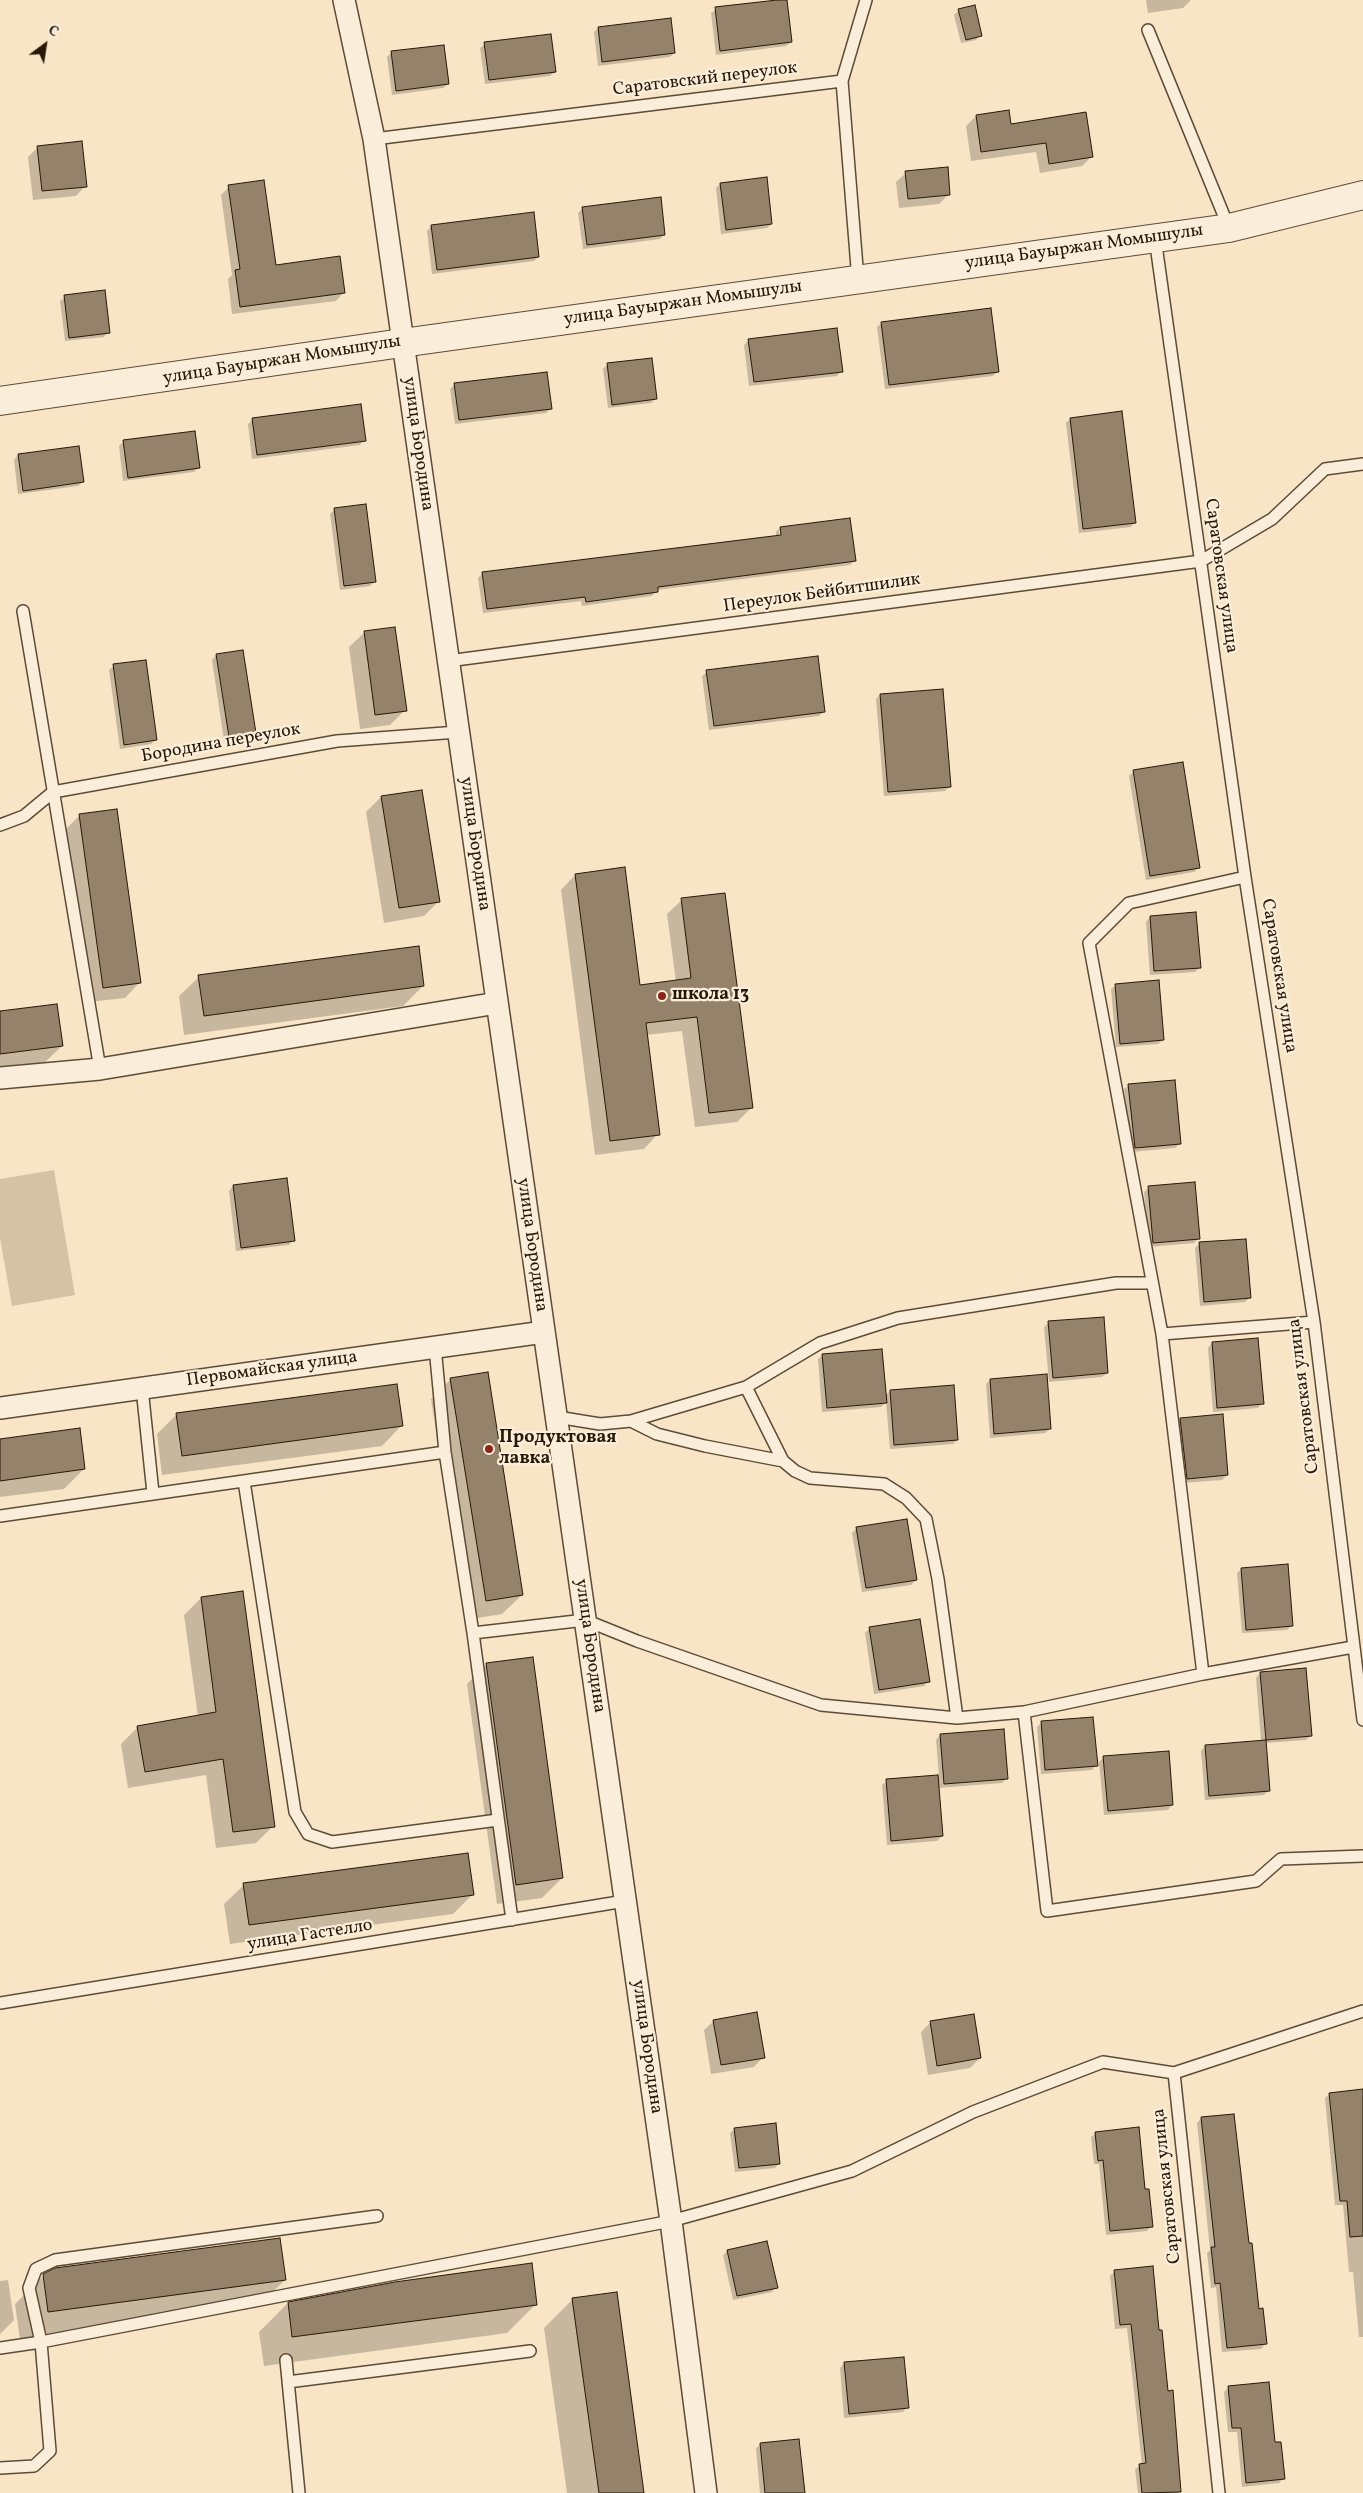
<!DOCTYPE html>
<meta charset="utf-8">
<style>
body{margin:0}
#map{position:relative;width:1363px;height:2493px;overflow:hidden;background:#f8e5c6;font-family:Vollkorn,serif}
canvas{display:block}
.north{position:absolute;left:20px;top:20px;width:50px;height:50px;-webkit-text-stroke:4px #faeeda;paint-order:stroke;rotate:31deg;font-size:14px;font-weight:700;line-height:20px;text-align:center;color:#281807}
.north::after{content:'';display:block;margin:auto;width:18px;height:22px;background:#281807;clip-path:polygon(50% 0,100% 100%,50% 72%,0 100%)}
</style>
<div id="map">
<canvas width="1363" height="2493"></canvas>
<div class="north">С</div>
</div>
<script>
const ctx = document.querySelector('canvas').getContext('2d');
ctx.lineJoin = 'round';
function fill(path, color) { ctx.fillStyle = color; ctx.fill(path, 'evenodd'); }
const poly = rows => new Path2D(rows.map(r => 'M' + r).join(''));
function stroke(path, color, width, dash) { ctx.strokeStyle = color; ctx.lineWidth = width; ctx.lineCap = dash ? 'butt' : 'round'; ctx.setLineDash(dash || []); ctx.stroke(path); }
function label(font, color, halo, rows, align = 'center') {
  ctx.font = font + ' Vollkorn,serif'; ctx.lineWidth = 4.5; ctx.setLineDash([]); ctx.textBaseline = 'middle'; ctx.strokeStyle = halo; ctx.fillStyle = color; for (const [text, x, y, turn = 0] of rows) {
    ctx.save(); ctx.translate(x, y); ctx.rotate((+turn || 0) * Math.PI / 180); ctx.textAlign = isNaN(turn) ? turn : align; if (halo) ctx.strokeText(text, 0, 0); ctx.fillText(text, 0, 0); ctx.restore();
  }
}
fill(poly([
 [54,1170,75,1295,12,1306,0,1238,0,1179]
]), '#d5c2a6');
fill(poly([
 [1146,0,1191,0,1183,8,1148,13],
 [716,9,791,42,786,46,716,55,711,13],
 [959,10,980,35,976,40,961,43,954,15],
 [598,28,674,53,670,57,598,66,594,32],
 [485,44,555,72,550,76,485,84,480,48],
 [392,52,448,84,443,88,392,95,387,57],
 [1008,112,1010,125,1092,156,1082,166,1040,173,1036,152,971,161,966,126,976,116],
 [38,147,85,186,76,196,33,200,28,157],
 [906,173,949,194,939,204,899,208,896,182],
 [720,184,771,224,767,228,721,234,716,188],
 [229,187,274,266,344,292,336,301,232,314,228,279,232,275,221,195],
 [583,208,664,235,660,239,583,249,578,213],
 [431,226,538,257,534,261,432,274,427,231],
 [65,297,108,332,104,337,65,341,60,301],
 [882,323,998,371,993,376,885,389,877,327],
 [749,340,841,371,837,376,749,386,744,345],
 [607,365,656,398,651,403,608,408,603,369],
 [455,384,551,408,546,413,455,424,450,389],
 [359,405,364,440,360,445,252,459,248,424,252,420],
 [1070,419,1135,522,1131,527,1079,533,1066,423],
 [194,432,199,467,194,472,123,481,119,446,123,442],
 [18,455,83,482,78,486,18,494,14,460],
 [335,509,375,581,370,586,340,590,330,514],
 [780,528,854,561,850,565,657,590,652,596,582,606,581,601,483,613,478,578,483,573,776,537,776,532],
 [779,530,781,530,783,541,780,541],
 [394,628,405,710,390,725,360,729,349,647,364,633],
 [242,651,254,733,250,737,224,741,212,660,216,655],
 [114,666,155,740,151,744,120,749,109,670],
 [707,672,824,711,819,716,709,730,702,676],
 [880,695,950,786,945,791,884,796,876,699],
 [1134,771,1198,868,1194,872,1146,880,1129,776],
 [381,797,439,901,424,916,384,923,366,812],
 [80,815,139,983,125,998,89,1002,65,830],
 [575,875,639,986,676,982,667,914,682,900,752,1107,737,1122,695,1127,682,1031,646,1035,658,1134,644,1149,595,1155,561,890],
 [1150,917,1200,967,1195,972,1150,975,1146,922],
 [199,977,423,986,403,1006,184,1035,179,996],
 [1116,985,1163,1040,1158,1044,1116,1047,1111,989],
 [0,1013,62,1046,42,1065,0,1071],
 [1129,1085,1179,1144,1175,1148,1131,1152,1124,1089],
 [233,1186,293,1240,289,1245,236,1251,229,1191],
 [1149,1187,1198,1239,1194,1243,1149,1247,1144,1192],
 [1200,1243,1250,1297,1245,1302,1200,1306,1195,1248],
 [1049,1322,1107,1373,1102,1377,1049,1382,1044,1327],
 [1212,1343,1262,1403,1258,1408,1213,1412,1208,1348],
 [823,1355,885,1396,890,1391,957,1440,953,1444,890,1449,886,1402,881,1407,822,1412,818,1359],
 [451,1379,522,1595,502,1614,466,1620,431,1399],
 [990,1380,1050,1429,1045,1433,990,1438,986,1384],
 [177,1414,401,1426,382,1446,162,1475,157,1434],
 [1180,1419,1227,1475,1222,1480,1183,1483,1176,1424],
 [0,1440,84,1469,64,1489,0,1497],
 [857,1528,916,1580,911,1585,862,1592,852,1533],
 [1242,1569,1292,1625,1287,1630,1242,1633,1237,1573],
 [201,1598,273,1826,256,1843,216,1848,206,1775,128,1788,121,1744,138,1727,198,1717,184,1615],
 [870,1628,928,1681,924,1686,874,1694,865,1633],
 [487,1664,562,1878,542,1898,497,1904,467,1684],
 [1260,1673,1310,1736,1306,1740,1265,1743,1268,1791,1264,1795,1205,1800,1201,1751,1205,1746,1261,1741,1256,1678],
 [1041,1723,1096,1765,1092,1770,1041,1774,1037,1727],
 [940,1735,1007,1778,1002,1783,938,1788,942,1836,937,1841,887,1845,882,1785,887,1781,939,1776,936,1740],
 [1104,1757,1172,1805,1168,1810,1104,1815,1099,1762],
 [244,1885,472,1895,453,1914,230,1944,224,1904],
 [714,2021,763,2057,754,2067,711,2074,704,2030],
 [931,2022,980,2058,970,2068,928,2075,921,2032],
 [1363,2091,1363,2337,1359,2337,1353,2272,1349,2272,1343,2205,1335,2205,1325,2098,1330,2094],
 [1201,2118,1257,2310,1265,2344,1261,2349,1222,2352,1216,2287,1211,2288,1207,2253,1210,2250,1197,2123],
 [735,2129,779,2163,775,2168,735,2172,730,2133],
 [1096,2133,1144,2190,1151,2226,1147,2231,1106,2235,1099,2164,1094,2164,1091,2137],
 [728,2251,776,2287,772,2292,733,2300,723,2255],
 [1115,2271,1158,2332,1167,2392,1178,2493,1138,2493,1135,2469,1142,2465,1127,2328,1115,2329,1110,2276],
 [44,2275,285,2280,256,2308,20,2340,15,2304],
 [8,2280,14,2320,0,2334,0,2281],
 [573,2299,643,2493,567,2493,544,2328],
 [288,2303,536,2304,507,2333,264,2366,259,2332],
 [844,2363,907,2407,903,2412,844,2418,840,2368],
 [1229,2387,1274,2444,1283,2479,1279,2483,1242,2487,1237,2432,1228,2432,1224,2392],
 [798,2441,803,2493,760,2493,756,2449,760,2444]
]), '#0003');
const building = poly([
 [777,0,787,0,792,42,720,51,715,7,777,0],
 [975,5,982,36,966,40,958,9,975,5],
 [671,18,675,53,602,62,598,27,671,18],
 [551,34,556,72,489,80,484,42,551,34],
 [444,45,449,84,396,91,391,51,444,45],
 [1009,110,1011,124,1086,112,1093,157,1049,164,1046,143,981,152,976,115,1009,110],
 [82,141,87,187,42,191,37,146,82,141],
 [948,167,950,195,908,199,905,171,948,167],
 [767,177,772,224,726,230,720,183,767,177],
 [264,180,276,265,340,256,345,293,240,307,235,270,240,269,228,185,264,180],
 [661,197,665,235,587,245,582,207,661,197],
 [534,212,539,257,437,270,431,225,534,212],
 [105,290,110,333,69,338,64,295,105,290],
 [991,308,999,372,889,385,881,322,991,308],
 [837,328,843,372,754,382,748,339,837,328],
 [652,358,657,399,612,405,607,363,652,358],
 [547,372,552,409,459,420,454,383,547,372],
 [361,404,366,441,257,455,252,418,361,404],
 [1122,411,1136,523,1083,529,1070,418,1122,411],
 [195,431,200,468,128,478,123,440,195,431],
 [79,446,84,482,23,491,18,454,79,446],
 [366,504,376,582,344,586,334,508,366,504],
 [850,518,856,561,658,587,658,592,586,602,585,597,487,609,482,572,781,535,780,527,850,518],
 [395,627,407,711,375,715,364,631,395,627],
 [243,650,256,733,229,737,216,654,243,650],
 [818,656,825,712,714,726,706,670,818,656],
 [146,660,157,740,124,745,113,664,146,660],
 [943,689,951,787,888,792,880,694,943,689],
 [1183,762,1200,868,1150,876,1133,770,1183,762],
 [422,790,440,902,399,908,381,796,422,790],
 [117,809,141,983,103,988,79,814,117,809],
 [625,867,640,985,691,978,681,898,725,893,753,1108,709,1113,697,1017,646,1023,660,1135,610,1141,575,874,625,867],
 [1196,912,1201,968,1154,971,1150,916,1196,912],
 [419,946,424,986,204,1016,198,975,419,946],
 [1159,980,1164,1040,1120,1044,1115,984,1159,980],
 [57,1004,63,1046,0,1054,0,1011,57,1004],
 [1175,1080,1181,1144,1135,1148,1128,1084,1175,1080],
 [287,1178,295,1241,241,1248,233,1185,287,1178],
 [1195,1182,1200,1239,1153,1243,1148,1186,1195,1182],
 [1246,1239,1251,1298,1204,1302,1199,1242,1246,1239],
 [1104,1317,1108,1373,1053,1378,1048,1321,1104,1317],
 [1258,1338,1264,1404,1217,1408,1212,1342,1258,1338],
 [882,1349,887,1403,827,1408,822,1354,882,1349],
 [488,1372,523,1595,486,1601,450,1378,488,1372],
 [1047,1374,1051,1429,994,1434,990,1379,1047,1374],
 [397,1384,403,1426,182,1456,176,1413,397,1384],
 [954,1385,958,1440,894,1445,890,1390,954,1385],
 [1223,1414,1228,1475,1187,1479,1180,1418,1223,1414],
 [80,1428,85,1469,0,1481,0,1439,80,1428],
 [907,1519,917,1580,866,1588,856,1527,907,1519],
 [1288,1564,1293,1626,1246,1630,1241,1568,1288,1564],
 [243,1591,275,1827,233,1832,223,1759,145,1772,137,1726,216,1712,201,1597,243,1591],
 [920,1619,930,1682,879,1690,869,1627,920,1619],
 [533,1657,563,1878,516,1885,486,1663,533,1657],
 [1306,1668,1312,1736,1266,1740,1260,1672,1306,1668],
 [1093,1717,1098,1766,1045,1770,1041,1721,1093,1717],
 [1004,1729,1008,1779,944,1784,940,1734,1004,1729],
 [1266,1740,1270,1791,1209,1796,1205,1745,1266,1740],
 [1169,1751,1173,1805,1108,1811,1103,1756,1169,1751],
 [938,1775,943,1836,891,1841,886,1779,938,1775],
 [468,1853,474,1895,249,1925,243,1883,468,1853],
 [757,2012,765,2058,721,2065,713,2020,757,2012],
 [974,2014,981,2058,937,2066,930,2021,974,2014],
 [1363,2089,1363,2236,1350,2237,1347,2201,1340,2201,1329,2093,1363,2089],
 [1234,2114,1249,2243,1252,2243,1259,2309,1263,2308,1267,2344,1227,2348,1220,2283,1215,2284,1211,2247,1215,2247,1201,2117,1234,2114],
 [776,2123,780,2164,739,2168,734,2128,776,2123],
 [1139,2127,1145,2189,1149,2189,1153,2227,1110,2231,1103,2160,1098,2161,1095,2132,1139,2127],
 [280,2238,286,2280,48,2312,43,2274,55,2268,280,2238],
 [767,2241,778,2288,737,2296,727,2250,767,2241],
 [532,2263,537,2305,292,2337,288,2302,395,2282,532,2263],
 [1153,2266,1159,2330,1162,2330,1168,2391,1173,2390,1181,2492,1142,2493,1139,2464,1146,2463,1131,2324,1120,2325,1114,2270,1153,2266],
 [617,2292,644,2493,599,2493,572,2298,617,2292],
 [904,2357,909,2408,849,2414,844,2362,904,2357],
 [1269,2382,1275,2442,1281,2442,1285,2479,1246,2483,1241,2428,1232,2428,1228,2386,1269,2382],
 [799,2439,805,2493,765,2493,760,2443,799,2439]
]);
fill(building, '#94836a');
stroke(building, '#281807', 1);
const service = poly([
 [1148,30,1229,228],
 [842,81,866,0],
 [374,139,842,81,858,280],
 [1155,238,1245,877,1314,1322,1363,1720],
 [23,611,100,1069],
 [448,661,1201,561,1272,519,1325,469,1363,464],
 [0,825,24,816,53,792,337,741,458,732],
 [1162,1334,1314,1322],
 [435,1347,445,1452,473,1633,512,1920],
 [746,1387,783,1461,795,1471,810,1478,884,1484,906,1498,926,1519,938,1579,957,1718],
 [142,1388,153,1493],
 [557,1417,600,1424,631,1421,746,1387,820,1343,898,1318,1116,1283,1152,1283],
 [631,1421,657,1434,705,1446,783,1461],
 [244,1481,295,1812,308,1834,332,1842,498,1820],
 [0,1516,445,1452],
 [473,1633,585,1620,637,1641,821,1705,957,1718,1024,1712],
 [1353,1647,1203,1674,1024,1712,1047,1911,1256,1881,1281,1859,1363,1856],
 [1203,1674,1162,1334,1089,943,1129,903,1245,877],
 [0,2003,625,1901],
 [0,2348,41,2342,29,2288,36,2269,55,2260,377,2216],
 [286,2360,299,2493],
 [288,2382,530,2351],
 [0,2468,34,2466,50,2451,41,2342,671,2221,852,2171,973,2112,1103,2062,1174,2073],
 [1219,2493,1174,2073,1363,2011]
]);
const minor = poly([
 [344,0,374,139,671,2221,706,2493],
 [0,1078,100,1069,497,1003],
 [0,1408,544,1332]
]);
const tertiary = poly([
 [0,401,402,343,1229,228,1363,195]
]);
stroke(service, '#5c4b37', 14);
stroke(minor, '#5c4b37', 24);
stroke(tertiary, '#5c4b37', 30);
stroke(service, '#faeeda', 11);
stroke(minor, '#faeeda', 21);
stroke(tertiary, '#faeeda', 28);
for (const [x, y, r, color] of [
 [662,996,5,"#8f2418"],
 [489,1449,5,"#8f2418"]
]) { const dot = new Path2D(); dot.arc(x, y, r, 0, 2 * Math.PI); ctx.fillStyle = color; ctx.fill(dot); stroke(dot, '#faeeda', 2); }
label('18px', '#281807', '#faeeda', [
 ["Саратовский переулок",705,80,-7],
 ["улица Бауыржан Момышулы",1084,248,-8],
 ["улица Бауыржан Момышулы",683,304,-8],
 ["улица Бауыржан Момышулы",282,361,-9],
 ["улица Бородина",417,444,82],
 ["Саратовская улица",1220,576,82],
 ["Переулок Бейбитшилик",822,594,-8],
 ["Бородина переулок",221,744,-10],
 ["улица Бородина",474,844,82],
 ["Саратовская улица",1278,976,81],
 ["улица Бородина",531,1245,82],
 ["Первомайская улица",272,1370,-8],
 ["Саратовская улица",1305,1396,-97],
 ["улица Бородина",589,1646,82],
 ["улица Гастелло",310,1936,-9],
 ["улица Бородина",646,2047,82],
 ["Саратовская улица",1168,2186,-96]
]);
label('bold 18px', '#281807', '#faeeda', [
 ["школа 13",672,996],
 ["Продуктовая",499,1439],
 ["лавка",499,1460]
], 'left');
</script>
